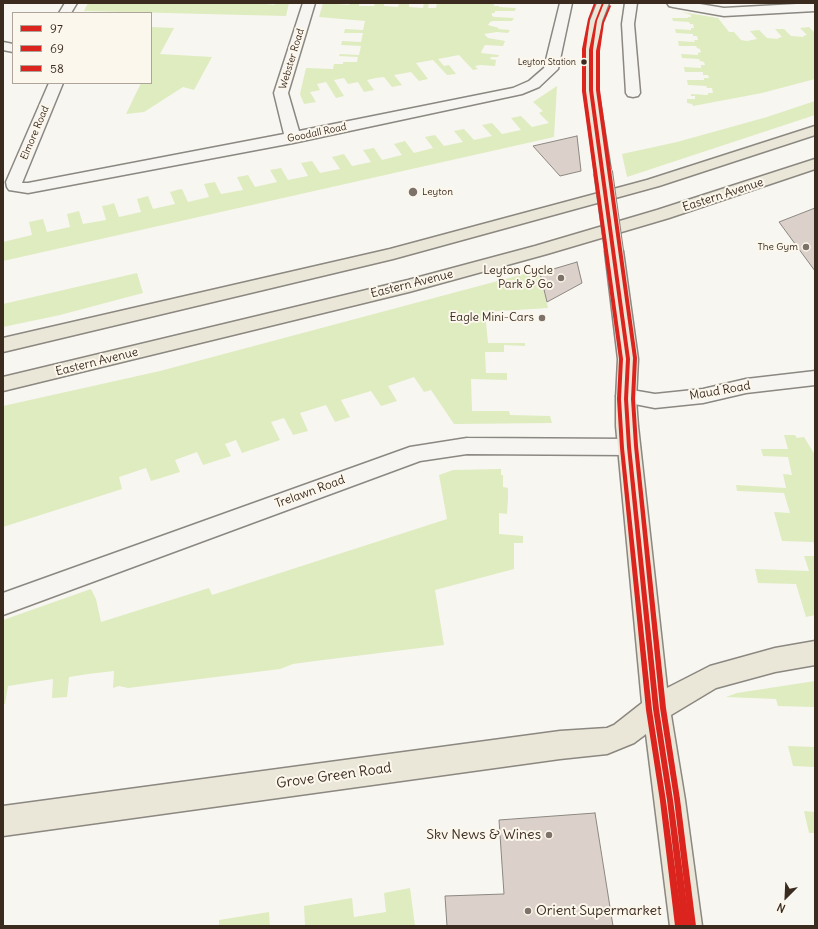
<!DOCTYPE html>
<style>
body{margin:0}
#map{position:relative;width:818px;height:929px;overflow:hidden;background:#f8f6f0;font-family:Delius,sans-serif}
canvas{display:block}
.frame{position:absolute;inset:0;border:4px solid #3b2a1e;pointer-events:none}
.legend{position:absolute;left:12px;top:12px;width:140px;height:72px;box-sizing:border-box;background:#fbf7ec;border:1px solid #aea59a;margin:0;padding:5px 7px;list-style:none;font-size:12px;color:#3b2a1e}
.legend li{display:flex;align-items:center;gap:8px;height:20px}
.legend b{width:20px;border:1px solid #aea59a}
.north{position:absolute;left:766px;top:877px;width:40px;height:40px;-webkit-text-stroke:3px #fbf7ec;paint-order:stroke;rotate:204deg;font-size:11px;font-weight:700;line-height:16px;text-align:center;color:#3b2a1e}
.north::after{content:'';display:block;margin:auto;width:14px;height:18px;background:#3b2a1e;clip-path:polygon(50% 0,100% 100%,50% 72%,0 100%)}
</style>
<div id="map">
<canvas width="818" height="929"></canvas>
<div class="frame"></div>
<ul class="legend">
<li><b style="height:5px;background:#dc241f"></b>97</li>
<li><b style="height:5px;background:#dc241f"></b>69</li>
<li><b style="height:5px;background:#dc241f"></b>58</li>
</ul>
<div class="north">N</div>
</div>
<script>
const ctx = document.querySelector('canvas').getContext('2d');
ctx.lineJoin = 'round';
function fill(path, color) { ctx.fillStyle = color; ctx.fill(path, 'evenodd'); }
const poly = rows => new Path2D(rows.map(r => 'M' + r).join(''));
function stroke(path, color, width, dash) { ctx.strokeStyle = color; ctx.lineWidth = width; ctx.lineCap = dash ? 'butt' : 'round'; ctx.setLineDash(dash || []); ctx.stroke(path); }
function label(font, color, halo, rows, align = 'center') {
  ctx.font = font + ' Delius,sans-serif'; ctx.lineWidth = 4; ctx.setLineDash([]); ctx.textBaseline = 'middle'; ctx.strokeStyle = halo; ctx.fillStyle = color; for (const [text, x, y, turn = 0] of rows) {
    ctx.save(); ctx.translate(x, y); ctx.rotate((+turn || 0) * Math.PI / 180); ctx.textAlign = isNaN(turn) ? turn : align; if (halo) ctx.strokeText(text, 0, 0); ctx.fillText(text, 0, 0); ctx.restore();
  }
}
fill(poly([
 [88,3,258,3,274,5,275,3,289,3,286,16,84,11],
 [323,3,349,5,350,3,359,3,359,6,374,6,375,3,384,3,384,6,398,7,399,3,409,3,409,7,423,8,424,3,429,3,428,8,436,8,437,3,494,3,494,6,499,6,499,7,516,8,515,11,495,11,495,13,492,13,492,16,495,17,514,18,512,21,493,21,490,22,488,25,499,28,498,29,510,30,508,33,497,32,484,34,488,38,505,41,503,46,485,45,482,50,481,53,499,55,498,57,491,57,490,59,496,60,495,66,480,65,475,66,478,69,473,70,459,55,438,59,444,66,449,65,456,74,447,75,433,60,416,63,428,79,419,81,411,72,394,75,402,85,392,87,384,77,376,78,367,80,374,90,364,92,358,82,348,84,344,78,334,80,344,96,336,98,326,82,317,84,320,90,310,92,316,102,304,104,300,94,306,68,333,69,334,64,343,64,343,62,357,62,358,57,339,56,340,54,359,55,361,46,341,45,342,41,361,42,363,33,344,33,345,29,363,30,365,21,319,17],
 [682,12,718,18,729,32,734,32,741,40,747,41,757,39,750,31,759,30,767,38,778,39,778,38,782,37,775,29,784,29,791,36,804,37,803,36,807,35,800,28,809,27,815,33,815,79,762,93,693,106,692,104,687,103,687,99,695,99,695,96,691,96,691,94,708,95,708,93,713,93,712,88,707,88,706,86,688,85,687,80,704,80,704,78,709,78,708,75,703,75,703,72,685,72,684,67,701,68,701,65,705,65,704,62,700,61,699,59,682,58,681,54,698,55,698,53,701,52,700,49,697,48,696,46,679,46,678,41,695,42,694,40,698,40,697,36,693,36,693,34,676,33,675,29,691,30,691,28,694,28,693,24,690,24,689,22,673,21,672,18,688,18,688,17,691,17,691,15],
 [151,27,174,28,160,54,212,57,194,90,183,87,144,112,126,114,141,83,151,83],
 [557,86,554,137,3,261,3,242,32,235,29,222,43,219,47,232,70,227,67,214,79,211,83,224,106,220,102,206,108,205,114,203,119,217,141,212,137,199,148,196,153,209,175,204,170,192,177,190,182,189,188,202,209,197,204,184,215,182,221,194,243,190,237,177,243,176,248,175,255,187,277,182,270,170,276,169,281,168,288,180,308,176,301,163,312,161,320,173,340,169,332,157,344,154,352,166,371,162,363,150,369,149,374,148,382,160,402,155,394,144,405,141,414,153,433,148,425,137,435,135,444,146,463,142,454,131,464,129,474,140,492,136,482,125,492,123,502,134,521,130,511,118,521,116,532,127,549,123,539,113,543,111,533,102],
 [815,101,815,115,627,177,622,154,677,142,767,117],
 [539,270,548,308,485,312,488,343,525,343,525,346,504,345,504,352,485,352,486,373,507,373,507,380,471,379,472,411,509,411,510,415,550,416,552,423,454,424,431,390,424,392,414,377,388,386,397,401,381,406,371,391,341,400,350,417,335,422,326,405,300,413,308,431,293,435,284,418,271,422,280,440,242,453,236,440,225,444,231,456,203,465,197,452,175,460,180,472,151,481,146,468,119,477,122,489,3,527,3,406,160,371],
 [137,273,143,293,60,315,3,327,3,304],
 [758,435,795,435,797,438,804,437,815,455,815,546,813,542,782,541,774,512,790,513,784,493,737,491,736,485,786,488,783,474,792,475,788,457,763,456,761,449,788,449,784,435],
 [501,469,501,475,503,475,503,487,508,488,508,499,507,514,499,513,499,534,523,536,523,543,514,543,514,569,435,590,444,645,323,660,293,664,280,669,128,688,119,686,113,688,114,671,88,674,69,677,67,697,52,698,53,679,8,686,5,704,3,704,3,620,91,589,96,599,101,622,209,588,212,595,447,519,439,475,453,470],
 [804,556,815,556,815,615,806,617,796,584,758,583,755,569,809,571],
 [815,681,815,707,778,706,776,699,726,697,737,693],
 [788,746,815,747,815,767,793,766],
 [804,811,815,812,815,833,809,833],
 [410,888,415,926,303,926,305,925,304,906,352,898,354,917,386,912,384,893],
 [269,912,270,926,219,926,219,920]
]), '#deecc0');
const building = poly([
 [577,136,581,171,560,176,533,146,577,136],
 [815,208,815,271,779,222,815,208],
 [577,262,582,283,547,302,540,273,577,262],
 [595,813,613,926,447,926,445,896,504,894,499,820,595,813]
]);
fill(building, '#dcd1ca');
stroke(building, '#8b8781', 1);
const minor = poly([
 [65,3,77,3,71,13,59,13,65,3],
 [303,3,315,3,288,93,299,131,513,88,529,81,544,68,560,3,572,3,558,69,539,87,522,94,293,143,28,193,9,190,7,187,6,182,49,83,63,83,22,183,28,183,284,134,274,93,303,3],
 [625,3,637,3,634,24,640,93,638,96,633,97,628,96,626,93,622,24,625,3],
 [667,3,694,3,724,8,815,3,815,11,724,16,673,7,669,6,667,3],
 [3,42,13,44,13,52,3,50,3,42],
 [815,371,815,385,746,393,703,403,655,408,619,401,616,396,619,391,626,389,655,394,703,389,746,379,815,371],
 [467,438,629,439,637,441,640,447,637,453,629,455,467,454,420,461,3,615,3,593,410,447,467,438]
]);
const primary = poly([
 [597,3,609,3,602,21,598,50,598,90,611,172,609,175,603,177,597,175,595,172,584,90,584,50,590,21,597,3],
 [614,246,620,247,623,251,638,359,636,399,638,426,667,688,710,666,775,648,815,641,815,665,775,672,716,688,671,715,685,800,702,926,670,926,646,734,634,743,607,754,560,759,3,836,3,806,560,731,607,728,614,725,642,703,616,426,616,399,618,359,605,251,608,247,614,246]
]);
const trunk = poly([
 [815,126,815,135,659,186,393,259,3,352,3,338,390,249,647,180,815,126],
 [815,159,815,169,669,218,547,254,409,292,3,391,3,377,408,280,535,246,657,210,815,159]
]);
stroke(minor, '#8b8781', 3);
stroke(primary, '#8b8781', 3);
stroke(trunk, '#8b8781', 3);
fill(minor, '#f6f5f1');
fill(primary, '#ebe7d8');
fill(trunk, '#ebe7d8');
const primaryBridge = poly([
 [603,172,614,251]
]);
stroke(primaryBridge, '#8b8781', 20, []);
stroke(primaryBridge, '#ebe7d8', 18);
fill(poly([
 [602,3,604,3,597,21,593,50,593,90,630,359,628,399,631,447,659,709,673,800,690,926,682,926,667,800,653,709,627,447,624,399,626,359,589,90,589,50,595,21,602,3]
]), '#dc241f');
fill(poly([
 [594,3,596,3,590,19,586,49,586,91,623,359,621,399,624,448,652,710,666,801,683,926,675,926,660,801,646,710,620,448,617,399,619,359,582,91,582,49,588,19,594,3]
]), '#dc241f');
fill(poly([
 [610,5,611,6,604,23,600,51,600,90,637,358,635,399,638,446,666,708,680,799,696,926,690,926,689,925,674,799,660,708,634,446,631,399,633,358,596,90,596,51,602,23,609,6,610,5]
]), '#dc241f');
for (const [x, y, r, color] of [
 [584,62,3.5,"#3b2a1e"],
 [413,192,5,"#7d7168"],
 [806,247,4,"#7d7168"],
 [561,278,4,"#7d7168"],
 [542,318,4,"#7d7168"],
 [549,835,4,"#7d7168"],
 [528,911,4,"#7d7168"]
]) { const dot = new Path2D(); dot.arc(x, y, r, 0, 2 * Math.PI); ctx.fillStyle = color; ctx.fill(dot); stroke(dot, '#fbf7ec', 1.5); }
label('9px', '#3b2a1e', '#fbf7ec', [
 ["Leyton Station",576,62]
], 'right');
label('10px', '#3b2a1e', '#fbf7ec', [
 ["Webster Road",292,59,-73],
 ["Elmore Road",35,133,-67],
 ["Goodall Road",317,133,-12]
]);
label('10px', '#3b2a1e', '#fbf7ec', [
 ["Leyton",422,192],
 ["The Gym",798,247,"right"]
], 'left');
label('12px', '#3b2a1e', '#fbf7ec', [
 ["Eastern Avenue",723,195,-18],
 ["Eastern Avenue",412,284,-14],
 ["Eastern Avenue",97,362,-14],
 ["Maud Road",720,391,-10],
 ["Trelawn Road",310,492,-20]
]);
label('12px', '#3b2a1e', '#fbf7ec', [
 ["Leyton Cycle",553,271],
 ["Park & Go",553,285],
 ["Eagle Mini-Cars",534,318]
], 'right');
label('14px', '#3b2a1e', '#fbf7ec', [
 ["Grove Green Road",334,776,-8]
]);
label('14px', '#3b2a1e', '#fbf7ec', [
 ["Skv News & Wines",541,835],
 ["Orient Supermarket",536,911,"left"]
], 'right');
</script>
